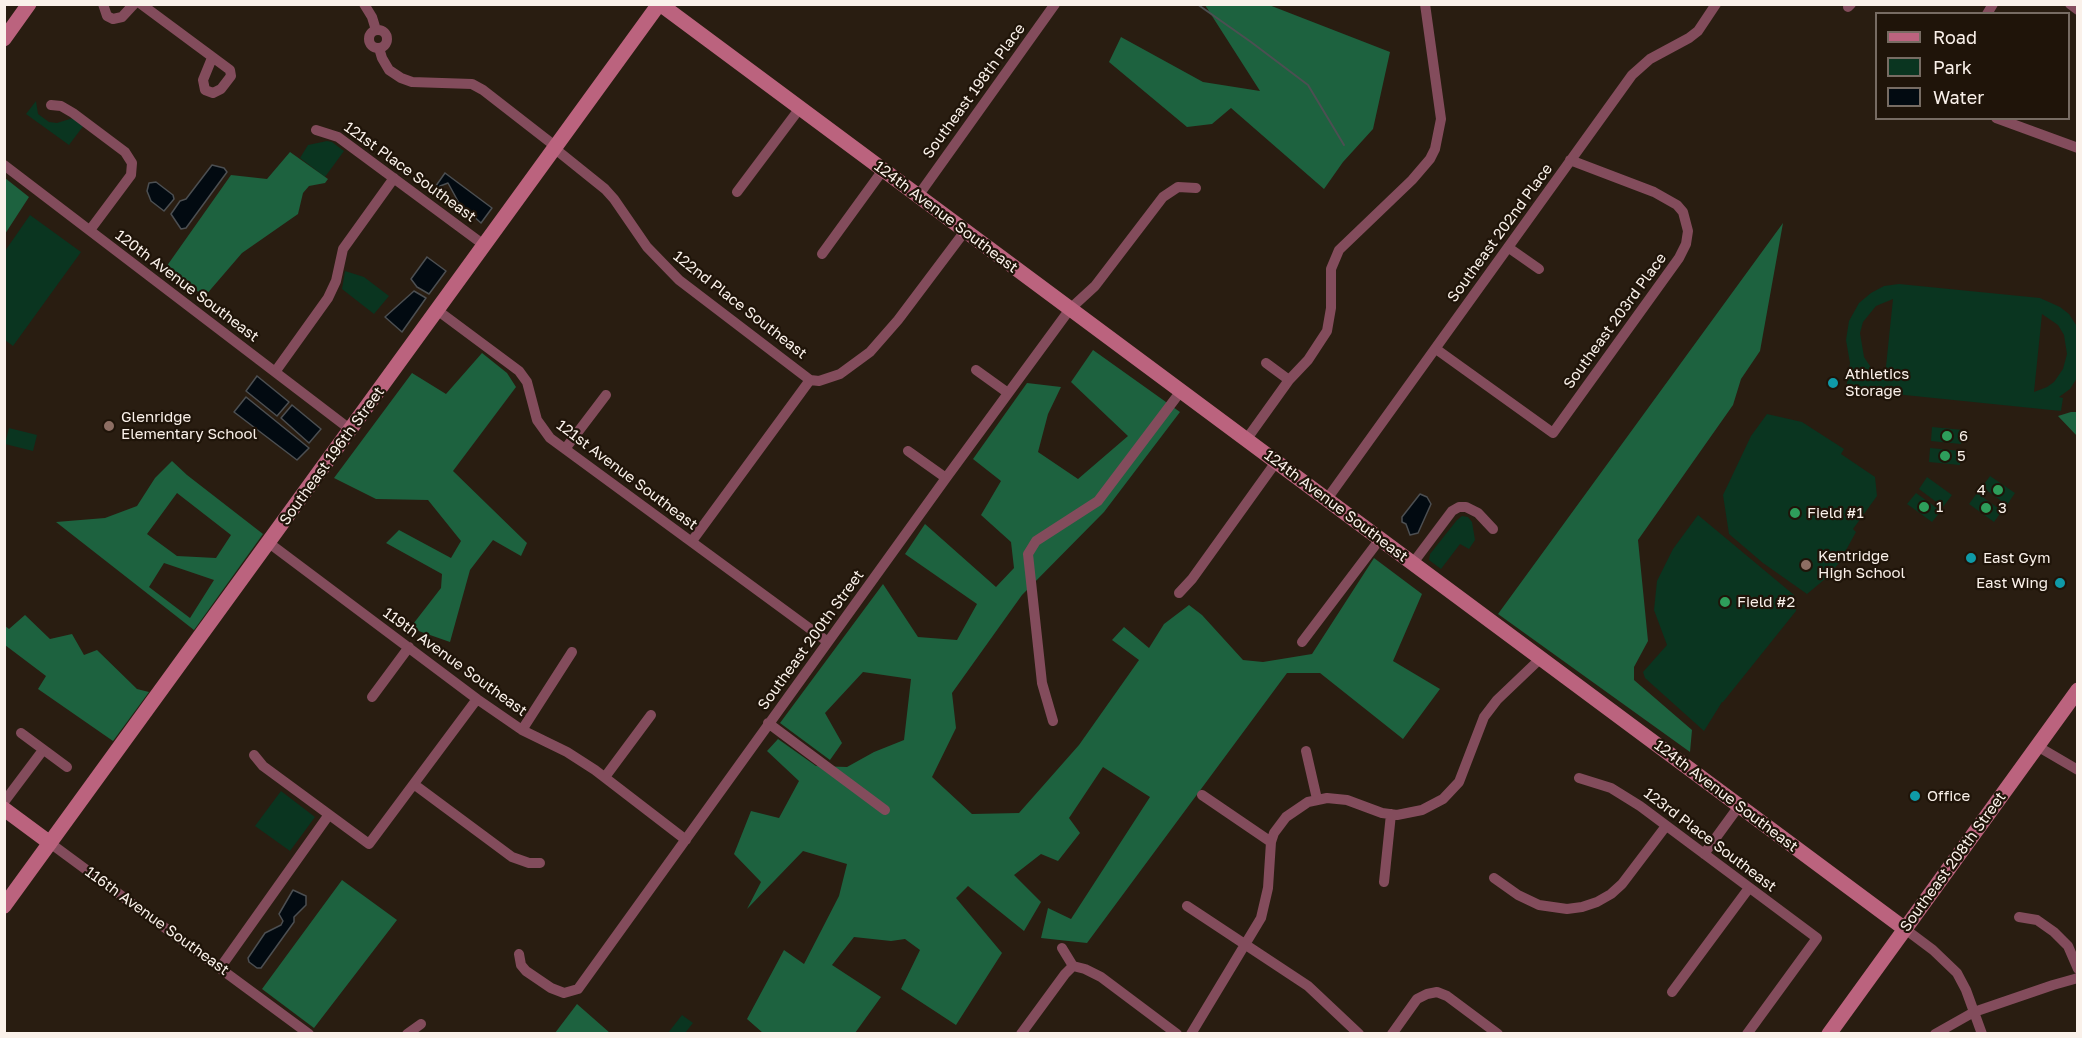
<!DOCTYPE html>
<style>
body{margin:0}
#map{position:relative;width:2082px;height:1038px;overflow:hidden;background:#291d11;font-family:"Golos Text",sans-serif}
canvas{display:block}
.frame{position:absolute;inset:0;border:6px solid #faf1ea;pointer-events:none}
.legend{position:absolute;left:1875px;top:12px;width:195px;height:108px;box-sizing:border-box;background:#1f1409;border:2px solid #776c63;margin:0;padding:8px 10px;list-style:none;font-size:18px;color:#faf1ea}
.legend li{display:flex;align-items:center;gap:12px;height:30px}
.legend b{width:30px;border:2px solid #776c63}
</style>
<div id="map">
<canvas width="2082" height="1038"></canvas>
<div class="frame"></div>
<ul class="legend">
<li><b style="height:8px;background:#bb637e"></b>Road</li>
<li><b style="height:16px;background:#0a3520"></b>Park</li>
<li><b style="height:16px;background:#020a11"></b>Water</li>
</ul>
</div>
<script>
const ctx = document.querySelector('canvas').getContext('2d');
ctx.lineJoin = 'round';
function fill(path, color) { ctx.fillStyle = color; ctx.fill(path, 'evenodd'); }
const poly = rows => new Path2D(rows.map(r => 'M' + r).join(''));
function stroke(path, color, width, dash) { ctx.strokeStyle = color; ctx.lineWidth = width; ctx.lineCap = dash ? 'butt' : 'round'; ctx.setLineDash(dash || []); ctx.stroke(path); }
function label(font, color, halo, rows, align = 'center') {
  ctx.font = font + ' "Golos Text",sans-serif'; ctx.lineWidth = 4.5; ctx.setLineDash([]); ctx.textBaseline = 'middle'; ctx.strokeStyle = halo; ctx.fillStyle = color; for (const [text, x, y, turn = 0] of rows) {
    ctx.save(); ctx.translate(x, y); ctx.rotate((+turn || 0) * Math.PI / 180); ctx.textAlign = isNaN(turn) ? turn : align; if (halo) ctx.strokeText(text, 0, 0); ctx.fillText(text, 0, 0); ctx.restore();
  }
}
fill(poly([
 [36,101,38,114,49,122,57,123,73,118,84,125,69,145,26,114],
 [327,141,332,142,344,151,325,177,300,158,308,145],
 [30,215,81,252,13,346,5,340,5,251],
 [345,271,364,277,389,296,374,314,342,289],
 [1899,284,2040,298,2060,307,2069,314,2078,328,2077,378,2070,389,2059,397,2063,398,2061,411,1846,389,1850,363,1846,340,1849,321,1859,303,1871,293,1884,286],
 [1893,299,1885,376,1885,377,1872,369,1864,357,1860,333,1863,322,1876,306],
 [2042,314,2058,325,2064,335,2067,354,2063,369,2054,382,2047,387,2034,392],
 [1767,414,1802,422,1844,449,1841,454,1875,477,1877,496,1853,529,1856,532,1839,563,1825,579,1807,594,1763,563,1729,534,1723,495,1751,436],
 [1932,427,1963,430,1961,444,1931,441],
 [9,428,37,435,33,451,5,444],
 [1930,448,1961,451,1960,465,1929,462],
 [1990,476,2015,493,2007,505,1982,487],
 [1927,477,1952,495,1943,507,1919,489],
 [1916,493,1941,511,1932,522,1907,504],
 [1977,493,2002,511,1994,522,1969,504],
 [1698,515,1794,595,1796,611,1723,702,1722,702,1704,731,1645,678,1643,672,1667,645,1654,610,1657,581,1673,549],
 [1462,516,1468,517,1472,522,1475,540,1469,549,1460,544,1441,569,1429,560,1430,554,1457,520],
 [281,791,315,817,290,851,255,826],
 [682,1015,693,1023,685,1033,668,1033]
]), '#0a3520');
fill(poly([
 [1205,5,1269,5,1390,52,1373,129,1343,162,1324,189,1231,108,1212,124,1187,127,1109,62,1121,37,1203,82,1260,91],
 [290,152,328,179,325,183,309,186,303,193,298,214,242,253,205,296,164,270,231,175,267,179],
 [5,178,29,197,5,234],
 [1783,223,1760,351,1741,379,1733,405,1638,540,1648,641,1634,667,1634,680,1692,730,1690,752,1498,614],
 [1093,350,1180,412,1104,512,1022,595,952,693,956,728,932,777,972,814,1019,813,1079,745,1139,660,1112,640,1124,627,1149,648,1164,624,1189,605,1202,615,1243,660,1263,662,1312,654,1374,558,1422,594,1393,661,1440,689,1403,739,1320,673,1287,673,1087,943,1041,938,1048,908,1071,919,1150,797,1103,767,1069,818,1080,833,1058,861,1041,854,1014,875,1041,902,1024,931,968,886,956,898,1002,953,956,1025,901,989,920,950,905,939,891,941,854,937,832,965,881,997,855,1033,763,1033,747,1019,784,950,804,964,839,896,847,864,803,851,747,909,761,882,734,854,751,811,779,818,799,781,767,751,778,739,816,766,847,767,874,752,904,740,911,679,863,672,825,713,842,743,830,760,780,723,883,584,918,637,957,640,977,604,905,554,925,524,996,587,1014,568,1011,542,981,515,1001,481,973,459,1027,383,1061,387,1048,414,1038,452,1078,479,1128,436,1071,382],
 [482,353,507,373,516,387,453,471,527,543,521,556,493,540,470,570,450,642,410,628,441,588,442,574,386,543,399,530,451,558,461,541,428,500,376,499,334,478,412,373,446,394],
 [2071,412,2077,412,2077,436,2058,416],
 [172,461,187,475,263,534,194,630,56,522,105,518,137,506,155,478],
 [177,493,231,535,216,558,177,556,147,534],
 [164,563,214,580,190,618,149,587],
 [25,615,50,639,72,634,84,655,97,650,137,689,149,692,113,741,38,689,46,676,5,645,5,626,9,629],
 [342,880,397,920,314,1028,262,989],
 [577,1004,610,1033,555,1033]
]), '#1d623f');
const water = poly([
 [212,165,224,168,227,172,186,228,181,229,171,214,180,201,186,199,212,165],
 [445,173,492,208,481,223,459,203,448,183,440,186,444,200,433,190,445,173],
 [156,182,173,195,174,199,164,211,151,201,147,191,149,183,156,182],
 [427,257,446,271,429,294,417,287,411,279,427,257],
 [414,291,426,298,402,332,385,317,414,291],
 [257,376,289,402,277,416,246,391,257,376],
 [246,397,309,448,297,460,234,412,246,397],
 [292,405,321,429,309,443,281,418,292,405],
 [1420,494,1427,497,1431,504,1418,533,1410,535,1406,524,1402,522,1402,517,1420,494],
 [293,890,306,896,306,905,294,917,294,922,261,968,257,968,249,962,248,958,265,933,281,925,283,921,279,914,293,890]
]);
fill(water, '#020a11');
stroke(water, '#4c4f52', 1.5);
stroke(poly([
 [1197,4,1251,42,1308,85,1344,145]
]), '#4c4f52', 2);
stroke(poly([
 [103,4,107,16,113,19,122,17,134,4],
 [141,4,230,70,231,76,221,89,213,93,205,90,203,80,212,58],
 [364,4,372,17,376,30],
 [2070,4,2078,10],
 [1848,7,1851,4],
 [1987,14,1993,4],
 '369 39a9 9 0 1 1 18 0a9 9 0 1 1-18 0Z',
 [379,48,382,58,389,70,401,78,412,82,472,84,483,90,555,146,559,152,605,189,614,199,647,247,679,280,810,380],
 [51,105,61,106,73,113,125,152,132,163,131,175,90,230],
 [1996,118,2078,148],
 [316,130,338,137,484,245],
 [4,165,351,430],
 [737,192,800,108],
 [918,196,1055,4],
 [1509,248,1539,269],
 [822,254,883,170],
 [437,310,519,371,527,382,537,420,550,438,828,642],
 [1436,349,1553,433,1679,258,1686,244,1688,231,1683,212,1677,205,1654,192,1570,160],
 [1266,363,1289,380],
 [976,370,1008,393],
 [275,372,328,298,336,281,343,249,394,178],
 [810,380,819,381,840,374,870,352,898,320,965,231],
 [1246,440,1289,380,1308,360,1327,331,1331,308,1331,269,1339,250,1412,180,1430,159,1435,149,1441,119,1425,4],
 [565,449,606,395],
 [908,451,946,478],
 [1327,499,1632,75,1650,59,1689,38,1698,31,1716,4],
 [692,541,810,380],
 [269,543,477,699,522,730,567,752,595,770,686,840],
 [1413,563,1452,511,1459,507,1466,507,1478,513,1493,529],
 [1179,593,1192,579,1276,462],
 [1302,642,1380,539],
 [372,697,409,647],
 [1053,721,1042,683,1028,554,1036,541,1098,501,1181,391],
 [768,723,885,810],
 [522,730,572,652],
 [21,733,67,767],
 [2037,746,2078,770],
 [1306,751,1317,799],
 [254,755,263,766,369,844,477,699],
 [605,777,651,715],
 [1579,778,1611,788,1640,806,1817,938,1747,1034],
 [415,785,512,857,529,863,540,863],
 [1202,795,1271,842],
 [4,802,43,750],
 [50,843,309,1034],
 [1704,854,1739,806],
 [1494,878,1518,895,1539,905,1567,909,1582,907,1597,902,1611,894,1622,884,1666,826],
 [1384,882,1391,814],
 [1187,906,1308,986,1359,1034],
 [2019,917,2037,920,2054,932,2068,946,2078,969],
 [1905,929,1933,950,1957,973,1966,990,1982,1034],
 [1062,948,1073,966,1085,969,1101,977,1177,1034],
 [519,954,521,965,526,971,551,988,564,993,578,989,946,478,1070,309,1095,286,1163,197,1178,187,1196,188],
 [220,968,328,816],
 [1672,992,1749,888],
 [407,1034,421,1024],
 [1021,1034,1065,974,1073,966],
 [1191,1034,1261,918,1268,888,1271,842,1274,833,1286,817,1308,802,1327,798,1347,800,1382,813,1397,815,1422,810,1443,799,1459,782,1484,717,1497,700,1541,658],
 [1392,1034,1417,999,1427,994,1437,992,1447,996,1498,1034],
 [1935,1034,1974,1012,2053,985,2078,978]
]), '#834c5c', 10);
stroke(poly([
 [660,4,1905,929],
 [4,39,29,4],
 [4,809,50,843],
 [4,906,659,4],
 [1829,1034,2078,690]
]), '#bb637e', 15);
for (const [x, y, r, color] of [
 [1833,383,6,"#0f9aa8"],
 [109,426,6,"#8d6e63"],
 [1947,436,6,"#2e9e5b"],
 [1945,456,6,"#2e9e5b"],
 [1998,490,6,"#2e9e5b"],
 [1924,507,6,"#2e9e5b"],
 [1986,508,6,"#2e9e5b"],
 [1795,513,6,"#2e9e5b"],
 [1971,558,6,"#0f9aa8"],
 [1806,565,6,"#8d6e63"],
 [2060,583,6,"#0f9aa8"],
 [1725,602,6,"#2e9e5b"],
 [1915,796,6,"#0f9aa8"]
]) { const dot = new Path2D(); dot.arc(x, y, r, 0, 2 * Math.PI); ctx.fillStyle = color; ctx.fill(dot); stroke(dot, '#1f1409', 2); }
label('15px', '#faf1ea', '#1f1409', [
 ["Southeast 198th Place",974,91,-54],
 ["121st Place Southeast",410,172,36],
 ["124th Avenue Southeast",946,217,37],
 ["Southeast 202nd Place",1500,233,-54],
 ["120th Avenue Southeast",187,286,37],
 ["122nd Place Southeast",740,305,38],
 ["Southeast 203rd Place",1615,321,-54],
 ["Southeast 196th Street",332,456,-54],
 ["121st Avenue Southeast",627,475,37],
 ["124th Avenue Southeast",1336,506,37],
 ["Southeast 200th Street",811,640,-54],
 ["119th Avenue Southeast",455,662,36],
 ["124th Avenue Southeast",1726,796,37],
 ["123rd Place Southeast",1710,840,37],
 ["Southeast 208th Street",1953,862,-54],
 ["116th Avenue Southeast",157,921,36]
]);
label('15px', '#faf1ea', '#1f1409', [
 ["Athletics",1845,374],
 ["Storage",1845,391],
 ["Glenridge",121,417],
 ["Elementary School",121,434],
 ["6",1959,436],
 ["5",1957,456],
 ["4",1986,490,"right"],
 ["1",1936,507],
 ["3",1998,508],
 ["Field #1",1807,513],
 ["Kentridge",1818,556],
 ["High School",1818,573],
 ["East Gym",1983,558],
 ["East Wing",2048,583,"right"],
 ["Field #2",1737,602],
 ["Office",1927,796]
], 'left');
</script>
